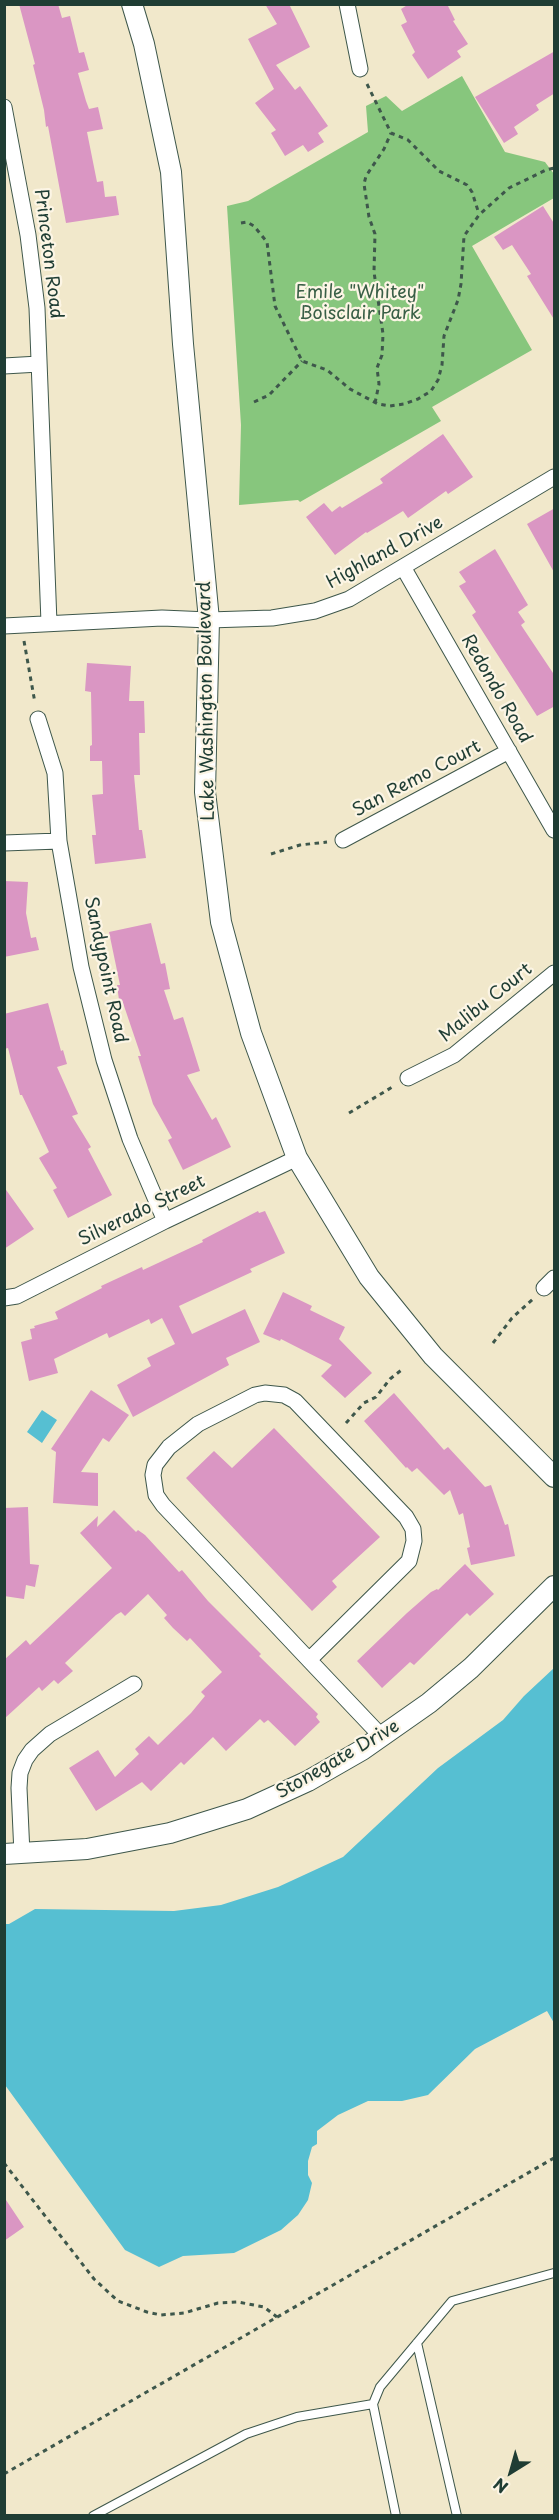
<!DOCTYPE html>
<style>
body{margin:0}
#map{position:relative;width:559px;height:2520px;overflow:hidden;background:#f1e8cb;font-family:"Playpen Sans",sans-serif}
canvas{display:block}
.frame{position:absolute;inset:0;border:6px solid #1f3d34;pointer-events:none}
.north{position:absolute;left:481px;top:2442px;width:60px;height:60px;-webkit-text-stroke:4px #fcf5e5;paint-order:stroke;rotate:217deg;font-size:16px;font-weight:700;line-height:24px;text-align:center;color:#1f3d34}
.north::after{content:'';display:block;margin:auto;width:21px;height:27px;background:#1f3d34;clip-path:polygon(50% 0,100% 100%,50% 72%,0 100%)}
</style>
<div id="map">
<canvas width="559" height="2520"></canvas>
<div class="frame"></div>
<div class="north">N</div>
</div>
<script>
const ctx = document.querySelector('canvas').getContext('2d');
ctx.lineJoin = 'round';
function fill(path, color) { ctx.fillStyle = color; ctx.fill(path, 'evenodd'); }
const poly = rows => new Path2D(rows.map(r => 'M' + r).join(''));
function stroke(path, color, width, dash) { ctx.strokeStyle = color; ctx.lineWidth = width; ctx.lineCap = dash ? 'butt' : 'round'; ctx.setLineDash(dash || []); ctx.stroke(path); }
function label(font, color, halo, rows, align = 'center') {
  ctx.font = font + ' "Playpen Sans",sans-serif'; ctx.lineWidth = 4.5; ctx.setLineDash([]); ctx.textBaseline = 'middle'; ctx.strokeStyle = halo; ctx.fillStyle = color; for (const [text, x, y, turn = 0] of rows) {
    ctx.save(); ctx.translate(x, y); ctx.rotate((+turn || 0) * Math.PI / 180); ctx.textAlign = isNaN(turn) ? turn : align; if (halo) ctx.strokeText(text, 0, 0); ctx.fillText(text, 0, 0); ctx.restore();
  }
}
fill(poly([
 [462,76,505,152,545,162,554,174,554,198,472,246,532,350,432,407,441,421,300,502,298,500,239,505,241,425,227,206,248,201,368,132,366,106,386,96,402,111]
]), '#87c67d');
fill(poly([
 [42,1410,57,1420,42,1443,27,1432],
 [554,1668,554,2023,547,2011,475,2049,428,2095,402,2101,368,2101,338,2115,317,2131,317,2144,312,2147,308,2161,308,2175,312,2183,308,2200,298,2215,281,2230,234,2253,183,2256,159,2267,125,2250,5,2085,5,1924,9,1924,35,1909,174,1911,221,1905,278,1887,343,1857,438,1768,503,1720,524,1696]
]), '#56bfd2');
fill(poly([
 [19,4,58,4,62,18,70,16,79,53,84,52,89,70,78,73,86,101,89,109,98,107,103,129,87,132,97,182,103,181,105,197,116,196,119,215,66,223,48,126,46,127,44,110,33,65,35,64],
 [265,4,289,4,310,47,276,65,295,90,300,86,328,126,318,133,324,142,308,152,303,145,285,156,271,133,276,130,255,103,274,89,248,39,277,24],
 [409,4,447,4,455,20,453,21,468,44,457,51,461,57,428,79,412,55,415,52,401,25,407,22,401,9],
 [555,51,555,93,536,105,539,110,514,127,518,134,504,143,475,97],
 [543,206,555,225,555,321,527,276,531,274,512,245,503,250,494,237],
 [443,434,473,477,448,494,446,491,408,518,403,511,367,533,366,532,335,555,306,517,324,503,332,512,340,506,342,508,383,483,380,479],
 [555,508,555,574,527,524],
 [495,549,528,605,518,612,525,622,521,625,555,676,555,706,537,716,472,615,476,612,459,586,466,582,459,572],
 [87,663,131,666,129,701,144,701,145,733,139,733,140,775,134,775,139,830,142,830,146,858,95,864,92,835,96,835,92,795,103,794,102,761,90,761,90,746,92,745,91,692,85,691],
 [4,881,28,882,26,913,31,938,36,937,39,950,4,957],
 [151,923,161,964,165,963,170,989,164,990,174,1020,183,1017,200,1071,187,1075,212,1120,216,1117,231,1147,183,1170,168,1140,172,1138,153,1104,138,1056,141,1056,122,1000,119,1000,117,985,120,985,109,932],
 [48,1003,61,1051,63,1050,67,1064,57,1067,78,1114,72,1116,91,1147,88,1149,112,1195,68,1218,53,1190,57,1188,39,1158,49,1152,22,1095,20,1095,8,1048,4,1049,4,1014],
 [4,1187,34,1229,4,1249],
 [258,1211,259,1213,265,1211,285,1253,250,1269,252,1272,179,1306,192,1334,245,1309,260,1342,226,1358,229,1365,133,1417,117,1385,151,1366,147,1358,175,1344,162,1318,151,1324,149,1319,109,1338,107,1333,54,1359,58,1373,29,1381,21,1342,32,1339,30,1329,35,1328,34,1326,58,1319,55,1312,102,1288,101,1286,142,1267,143,1270,203,1242,202,1240],
 [283,1292,312,1306,310,1310,345,1327,339,1339,372,1373,345,1398,321,1376,332,1365,281,1339,280,1341,263,1334],
 [91,1390,129,1415,109,1442,103,1438,81,1472,98,1473,98,1506,53,1503,56,1452,51,1449],
 [394,1393,444,1450,448,1447,485,1487,491,1485,505,1525,508,1524,515,1556,471,1565,467,1548,470,1547,463,1513,459,1515,450,1490,444,1495,417,1468,412,1472,407,1467,406,1468,364,1421],
 [274,1428,380,1537,332,1581,337,1587,312,1611,186,1478,214,1451,232,1468],
 [28,1507,30,1564,39,1565,35,1587,26,1585,24,1599,4,1596,4,1508],
 [114,1510,136,1532,138,1530,145,1535,179,1572,182,1570,208,1601,261,1654,259,1656,318,1714,316,1717,320,1722,295,1746,268,1720,264,1723,260,1719,226,1751,213,1737,184,1765,181,1762,151,1791,142,1782,96,1811,69,1768,98,1750,115,1777,139,1754,135,1749,149,1736,158,1745,191,1713,205,1696,201,1692,222,1672,190,1638,187,1641,173,1628,164,1618,167,1615,148,1594,125,1616,121,1612,116,1615,65,1663,73,1671,58,1684,54,1680,42,1691,39,1687,4,1719,4,1660,26,1640,30,1645,112,1568,80,1533,98,1516,97,1527],
 [465,1564,494,1594,470,1616,467,1613,414,1665,410,1662,382,1688,357,1661,407,1613,431,1592,437,1589,438,1590],
 [4,2197,24,2227,4,2241]
]), '#da96c3');
const lane = poly([
 [417,2343,457,2516],
 [93,2516,246,2434,297,2417,373,2404],
 [396,2516,373,2404,380,2387,452,2301,554,2273]
]);
const street = poly([
 [347,4,360,69],
 [4,107,28,235,37,308,49,623],
 [4,366,39,364],
 [403,567,554,830],
 [4,626,162,618,209,620,272,618,315,611,349,599,554,477],
 [38,719,55,773,59,841,81,967,104,1060,130,1139,165,1221],
 [343,840,509,751],
 [4,843,59,841],
 [408,1078,454,1055,554,973],
 [544,1288,554,1278],
 [4,1298,17,1296,165,1221,297,1158],
 [309,1660,409,1561,414,1541,413,1529,406,1517,295,1401,284,1395,265,1393,255,1395,198,1424,169,1447,155,1465,153,1475,156,1495,163,1505,309,1660,382,1737],
 [22,1854,19,1788,20,1773,25,1760,32,1750,50,1734,134,1684]
]);
const secondary = poly([
 [132,4,144,44,171,172,183,344,209,620,205,792,221,922,251,1033,297,1158,369,1277,433,1356,554,1477],
 [4,1854,87,1849,170,1833,247,1809,308,1781,362,1750,429,1703,471,1668,554,1586]
]);
stroke(lane, '#3e574b', 10);
stroke(street, '#3e574b', 17);
stroke(secondary, '#3e574b', 22);
stroke(poly([
 [367,84,391,133,408,140,439,171,467,185,472,192,479,214],
 [241,223,247,222,254,226,267,242,275,306,302,361,327,370,350,389,378,404,390,406,404,404,418,399,431,391,438,380,442,365,444,336,458,300,461,284,464,236,479,215,509,188,546,170,554,168],
 [254,402,269,395,302,361],
 [375,403,379,384,377,368,382,355,383,334,374,272,375,234,369,217,364,184,366,176,384,149,391,133],
 [24,641,35,703],
 [271,854,300,845,327,842],
 [349,1113,394,1086],
 [493,1343,512,1318,534,1298],
 [346,1423,364,1403,376,1397,390,1379,404,1368],
 [4,2163,94,2279,118,2301,147,2312,161,2315,184,2313,218,2303,238,2302,264,2307,277,2317],
 [4,2474,554,2158]
]), '#3e574b', 3, [4.5, 4.5]);
stroke(lane, '#fff', 8);
stroke(street, '#fff', 15);
stroke(secondary, '#fff', 20);
label('18px', '#1f3d34', '#fcf5e5', [
 ["Princeton Road",48,254,83],
 ["Highland Drive",385,553,-29],
 ["Redondo Road",496,689,60],
 ["Lake Washington Boulevard",207,701,-91],
 ["San Remo Court",417,779,-28],
 ["Sandypoint Road",105,970,78],
 ["Malibu Court",486,1003,-39],
 ["Silverado Street",142,1211,-26],
 ["Stonegate Drive",338,1760,-30]
]);
label('18px', '#395f46', '#fcf5e5', [
 ["Emile \"Whitey\"",360,293],
 ["Boisclair Park",360,314]
]);
</script>
